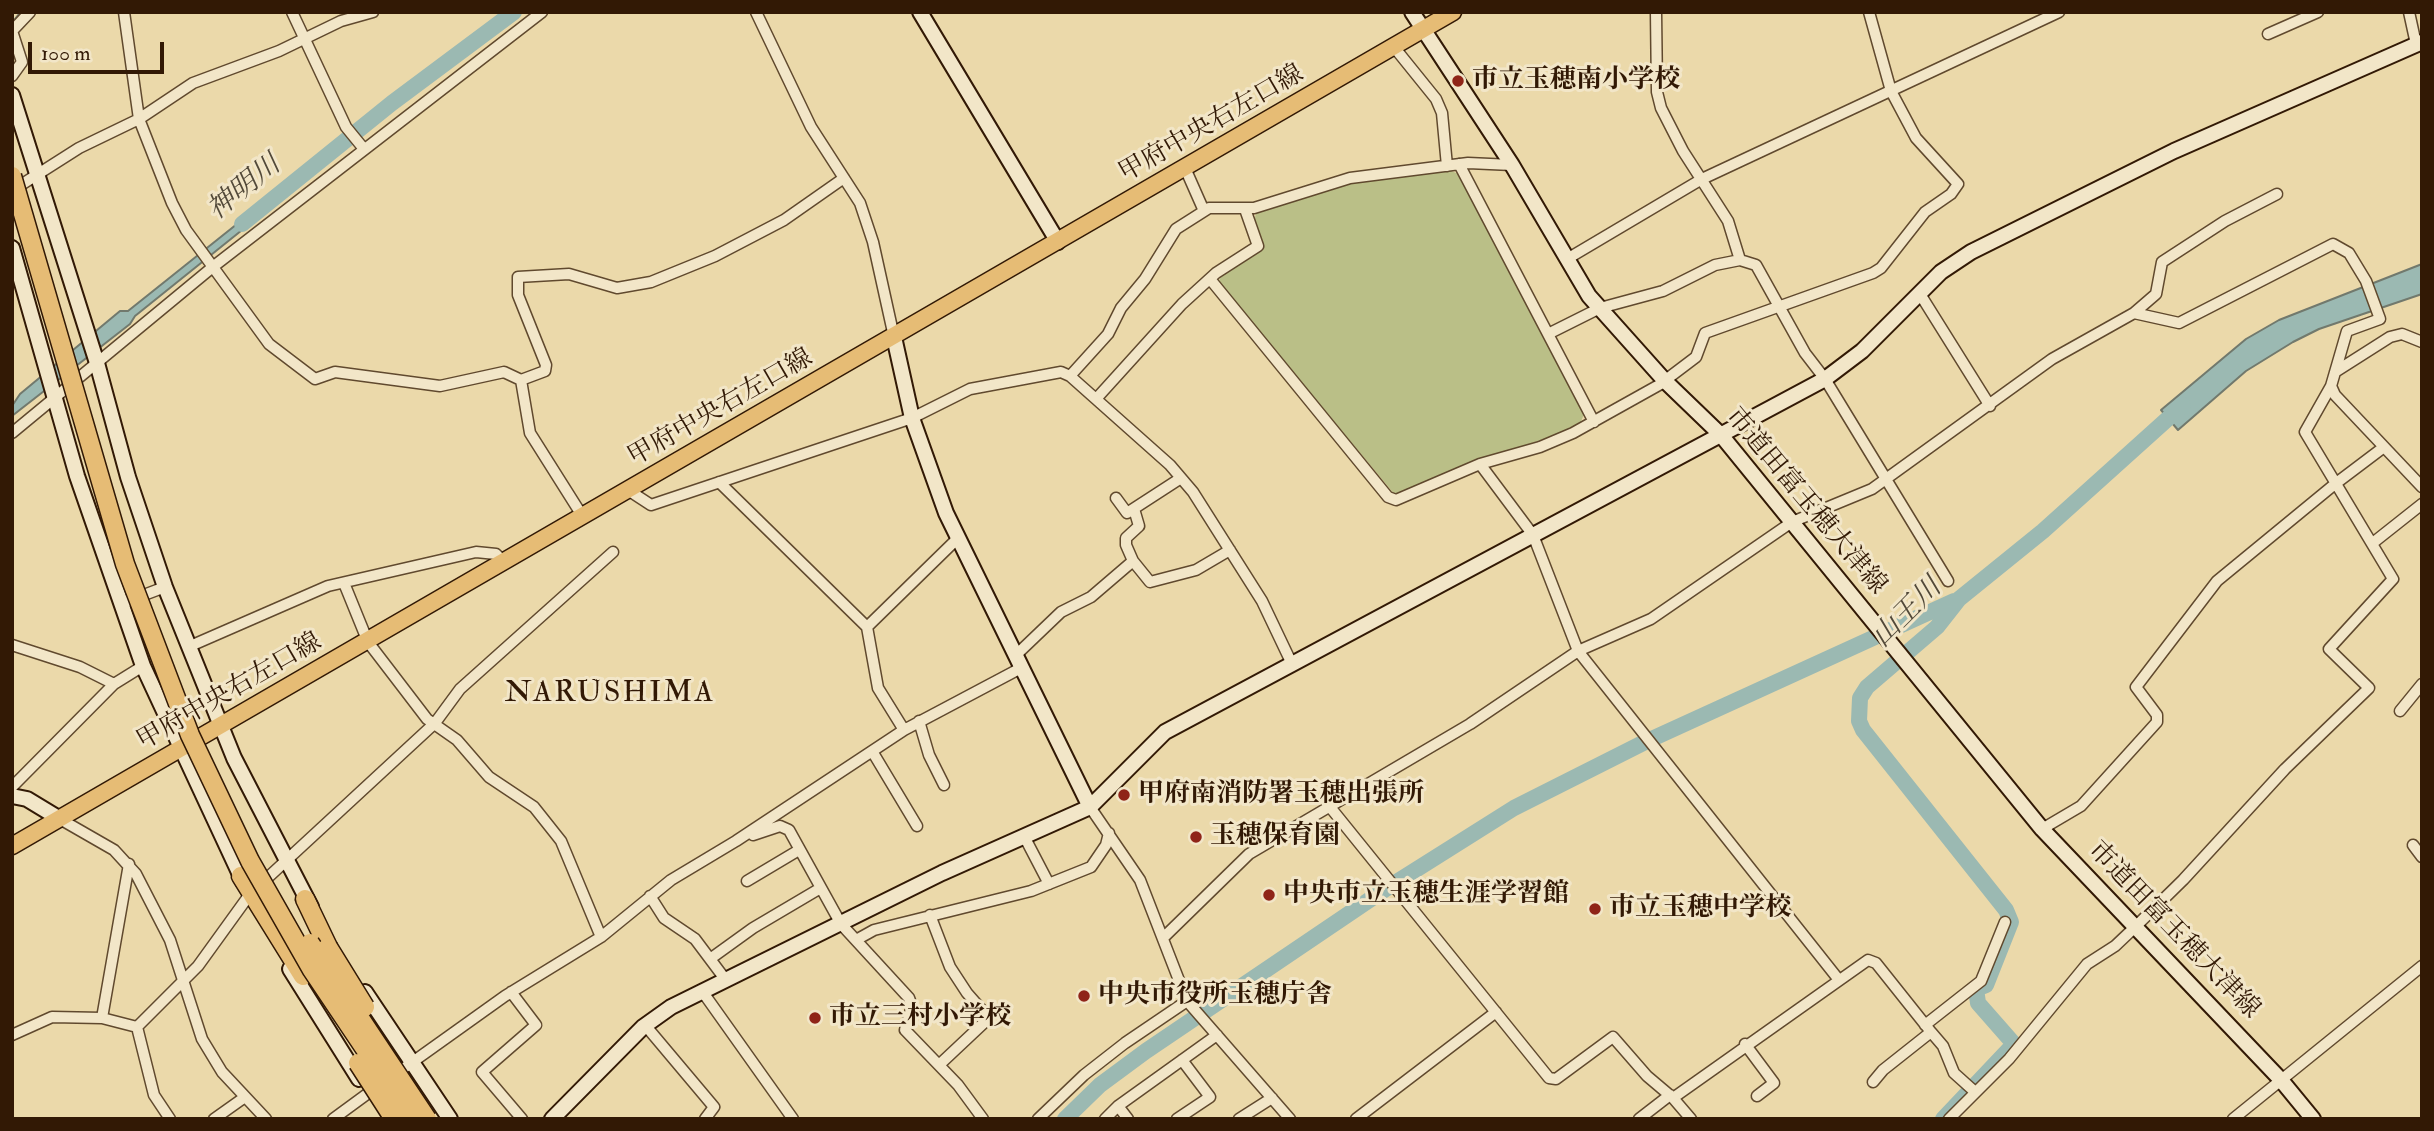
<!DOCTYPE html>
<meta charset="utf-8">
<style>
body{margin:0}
#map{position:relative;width:2434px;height:1131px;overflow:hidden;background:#ebd9aa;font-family:"IM FELL Double Pica",serif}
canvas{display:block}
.frame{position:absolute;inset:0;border:14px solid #321905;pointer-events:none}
.scale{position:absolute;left:28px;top:42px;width:136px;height:32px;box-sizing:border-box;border:4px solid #321905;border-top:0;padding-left:9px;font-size:21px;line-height:24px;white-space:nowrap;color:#321905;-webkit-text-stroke:5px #f2e6c8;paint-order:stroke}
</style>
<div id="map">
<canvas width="2434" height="1131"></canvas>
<div class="frame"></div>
<div class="scale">100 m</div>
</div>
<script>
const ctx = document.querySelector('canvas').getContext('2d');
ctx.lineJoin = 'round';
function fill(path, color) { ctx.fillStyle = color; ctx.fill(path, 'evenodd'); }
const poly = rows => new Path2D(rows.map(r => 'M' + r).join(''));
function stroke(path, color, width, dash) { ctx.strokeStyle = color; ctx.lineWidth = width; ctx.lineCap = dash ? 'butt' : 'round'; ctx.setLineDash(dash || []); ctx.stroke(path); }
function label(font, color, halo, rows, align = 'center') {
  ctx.font = font + ' "IM FELL Double Pica","Noto Serif JP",serif'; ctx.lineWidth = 6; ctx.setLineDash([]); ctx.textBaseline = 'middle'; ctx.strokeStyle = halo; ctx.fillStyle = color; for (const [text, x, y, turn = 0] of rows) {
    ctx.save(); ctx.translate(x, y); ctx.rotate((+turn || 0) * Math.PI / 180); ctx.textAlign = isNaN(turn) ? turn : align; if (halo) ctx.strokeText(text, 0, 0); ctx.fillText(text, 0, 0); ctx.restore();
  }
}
fill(poly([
 [1451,171,1459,174,1584,414,1580,424,1544,439,1472,463,1395,495,1219,283,1220,277,1264,248,1254,220,1257,211,1347,184]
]), '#babf87');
const water = poly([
 [257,208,262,214,135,316,130,324,12,416,12,406,20,394,120,311,128,311,257,208],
 [2422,264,2422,294,2319,329,2293,342,2246,371,2178,430,2161,410,2246,339,2279,320,2422,264]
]);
fill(water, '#9bb9b2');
stroke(water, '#71796d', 2);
stroke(poly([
 [12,23,21,12]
]), '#71796d', 2.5);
stroke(poly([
 [242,224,392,103,514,12],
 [1065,1119,1100,1085,1146,1051,1387,888,1514,808,1645,742,1954,601],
 [1943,1119,2014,1044,1978,1003,1976,989,1986,985,2011,922,2006,910,1863,730,1859,721,1860,698,1867,687,1937,627,1959,599,2043,531,2183,405]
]), '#9bb9b2', 16);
const street = poly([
 [124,12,139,119,172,203,186,230,269,344,315,379,335,372,440,386,504,372,521,380,530,433,583,517],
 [292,12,346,127,364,149],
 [756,12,811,127,860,203,873,242,894,337],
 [1656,12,1657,92,1661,108,1683,151,1728,221,1740,260],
 [2409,12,2416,44],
 [2268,34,2318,12],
 [1394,47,1436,99,1442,113,1447,166],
 [12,76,22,62,12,31,30,12],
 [1459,164,1594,422],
 [1185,168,1204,211],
 [13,190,79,148,139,119,193,83,279,51,341,21,373,12],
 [1567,259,1702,179,2059,12],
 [1210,279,1388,497,1396,500,1480,464,1540,447,1573,433,1659,385,1696,357,1705,333,1873,273,1881,268,1925,212,1951,194,1958,184,1916,138,1891,91,1869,12],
 [1920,294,1990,406],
 [2134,313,2156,294,2162,262,2225,221,2277,194],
 [1548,334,1600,308,1663,291,1715,265,1740,260,1756,265,1805,353,1825,379,1948,581],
 [2335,372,2390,337,2402,334,2422,342],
 [1070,376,1108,334,1121,308,1145,279,1176,229,1209,208,1254,208,1350,178,1468,163,1512,165],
 [521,380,545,371,546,365,518,295,518,277,569,274,617,288,651,282,715,256,784,220,844,178],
 [1096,399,1182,304,1216,273,1258,246,1245,209],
 [12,433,214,266,542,12],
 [1480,464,1533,535,1578,651,1839,980],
 [719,482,867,627],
 [628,490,651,505,912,418,970,389,1061,372,1070,376,1170,465,1193,492,1262,601,1292,664],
 [1116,498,1127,513,1181,478],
 [1134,509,1139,526,1126,538,1126,545,1133,561,1150,582,1196,570,1230,550],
 [2374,542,2422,504],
 [344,583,368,642,427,719,457,740,489,777,534,807,561,841,601,937],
 [120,604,165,587],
 [12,645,80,667,114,684],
 [188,647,328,586,476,552,496,554,505,563],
 [1015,656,1061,612,1091,597,1133,561],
 [2400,711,2422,684],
 [919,721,929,755,944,785],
 [904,730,878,688,867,627,957,539],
 [872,751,917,826],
 [12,787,114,684,143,666],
 [1090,807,1140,880,1187,1001,1290,1119],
 [1330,807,1549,1078,1556,1079,1613,1037,1647,1076,1673,1098,1691,1119],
 [60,819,114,850,136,874,170,940,202,1039,222,1072,266,1119],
 [2042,829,2081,806,2157,722,2157,715,2136,687,2217,581,2335,484,2384,447],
 [753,835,780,826,789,830,841,924,909,998,912,1006,905,1030,958,1085,983,1119],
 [1025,838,1049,884],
 [2413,845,2422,857],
 [747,881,799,850],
 [650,896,664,918,695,939,725,979],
 [930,915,950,967,967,993,989,1018,939,1065],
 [1163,938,1249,854,1470,724,1578,651,1651,619,1792,522,1872,489,2052,359,2134,313,2179,323,2333,244,2349,253,2366,281,2380,319,2347,331,2331,386,2335,395,2422,487],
 [856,940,874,930,1031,891,1091,867,1106,845,1109,833],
 [710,959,753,928,819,889],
 [702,991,793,1119],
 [511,992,536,1025,482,1072,522,1119],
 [102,1018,129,864],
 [645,1025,714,1107,705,1119],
 [1925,1025,1981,981,2005,922],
 [1931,1032,1943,1046,1954,1073,1974,1091],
 [12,1035,52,1017,102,1018,137,1027],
 [1745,1044,1774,1083,1757,1096],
 [393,1076,505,996,601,937,671,880,736,841,904,730,1021,668],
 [1673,1098,1868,960,1876,963,1931,1032,1883,1070,1873,1082],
 [1118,1106,1128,1119],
 [170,1119,154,1095,137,1027,198,966,250,894,435,723,460,689,613,552],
 [214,1119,245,1097],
 [333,1119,378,1086],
 [1038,1119,1084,1075,1125,1043,1187,1001],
 [1105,1119,1118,1106,1217,1035],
 [1177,1119,1210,1097,1182,1060],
 [1239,1119,1272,1098],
 [1356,1119,1496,1012],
 [1639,1119,1670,1095],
 [1949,1119,2009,1059,2087,964,2115,946,2135,927,2183,880,2285,769,2369,688,2329,649,2393,579,2305,432,2331,386],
 [2233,1119,2422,966]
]);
const secondary = poly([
 [920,12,1058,242],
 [1412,12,1512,165,1589,296,1665,381,1721,435,2042,829,2281,1080,2313,1119],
 [12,95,97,363,128,477,165,587,234,758,311,907],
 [12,248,77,476,143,666,244,883],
 [894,337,912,418,946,513,1090,807],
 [12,796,27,799,60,819],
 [290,969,359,1079],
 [365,992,450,1119],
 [552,1119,643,1027,671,1007,942,873,1090,807,1165,732,1825,379,1862,351,1941,272,1971,252,2174,151,2422,42]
]);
const primary = poly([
 [12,846,1453,12]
]);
const highway = poly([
 [241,876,303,976],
 [305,899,328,947]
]);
stroke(street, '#60492e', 13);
stroke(secondary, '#321905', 18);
stroke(primary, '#321905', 19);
stroke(highway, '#321905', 21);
stroke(street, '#f2e6c8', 10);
stroke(secondary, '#f2e6c8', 14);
stroke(primary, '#e6bc75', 16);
stroke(highway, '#e6bc75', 18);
const highwayBridge = poly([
 [12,176,125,564,190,735,250,861,312,970,412,1119],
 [310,943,427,1119],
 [328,947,365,1007],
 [358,1063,394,1119]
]);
stroke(highwayBridge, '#321905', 21, []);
stroke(highwayBridge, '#e6bc75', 18);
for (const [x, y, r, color] of [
 [1458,81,7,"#8f2418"],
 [1124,795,7,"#8f2418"],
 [1196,837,7,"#8f2418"],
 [1269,895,7,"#8f2418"],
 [1595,909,7,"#8f2418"],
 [1084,996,7,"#8f2418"],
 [815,1018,7,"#8f2418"]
]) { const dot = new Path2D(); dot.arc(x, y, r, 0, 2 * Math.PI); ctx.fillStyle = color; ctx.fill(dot); stroke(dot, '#f2e6c8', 2.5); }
label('bold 26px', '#321905', '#f2e6c8', [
 ["市立玉穂南小学校",1472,81],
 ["甲府南消防署玉穂出張所",1138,795],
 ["玉穂保育園",1210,837],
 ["中央市立玉穂生涯学習館",1283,895],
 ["市立玉穂中学校",1609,909],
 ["中央市役所玉穂庁舎",1098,996],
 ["市立三村小学校",829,1018]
], 'left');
label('26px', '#321905', '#f2e6c8', [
 ["甲府中央右左口線",1212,125,-30],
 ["甲府中央右左口線",721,409,-30],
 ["市道田富玉穂大津線",1805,502,50],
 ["甲府中央右左口線",230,693,-30],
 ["市道田富玉穂大津線",2173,931,46]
]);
label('italic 28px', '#524939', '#f2e6c8', [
 ["神明川",245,189,-39],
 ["山王川",1908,614,-45]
]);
ctx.letterSpacing = '2px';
label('30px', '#321905', '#f2e6c8', [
 ["NARUSHIMA",610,695]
]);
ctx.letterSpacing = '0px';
</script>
